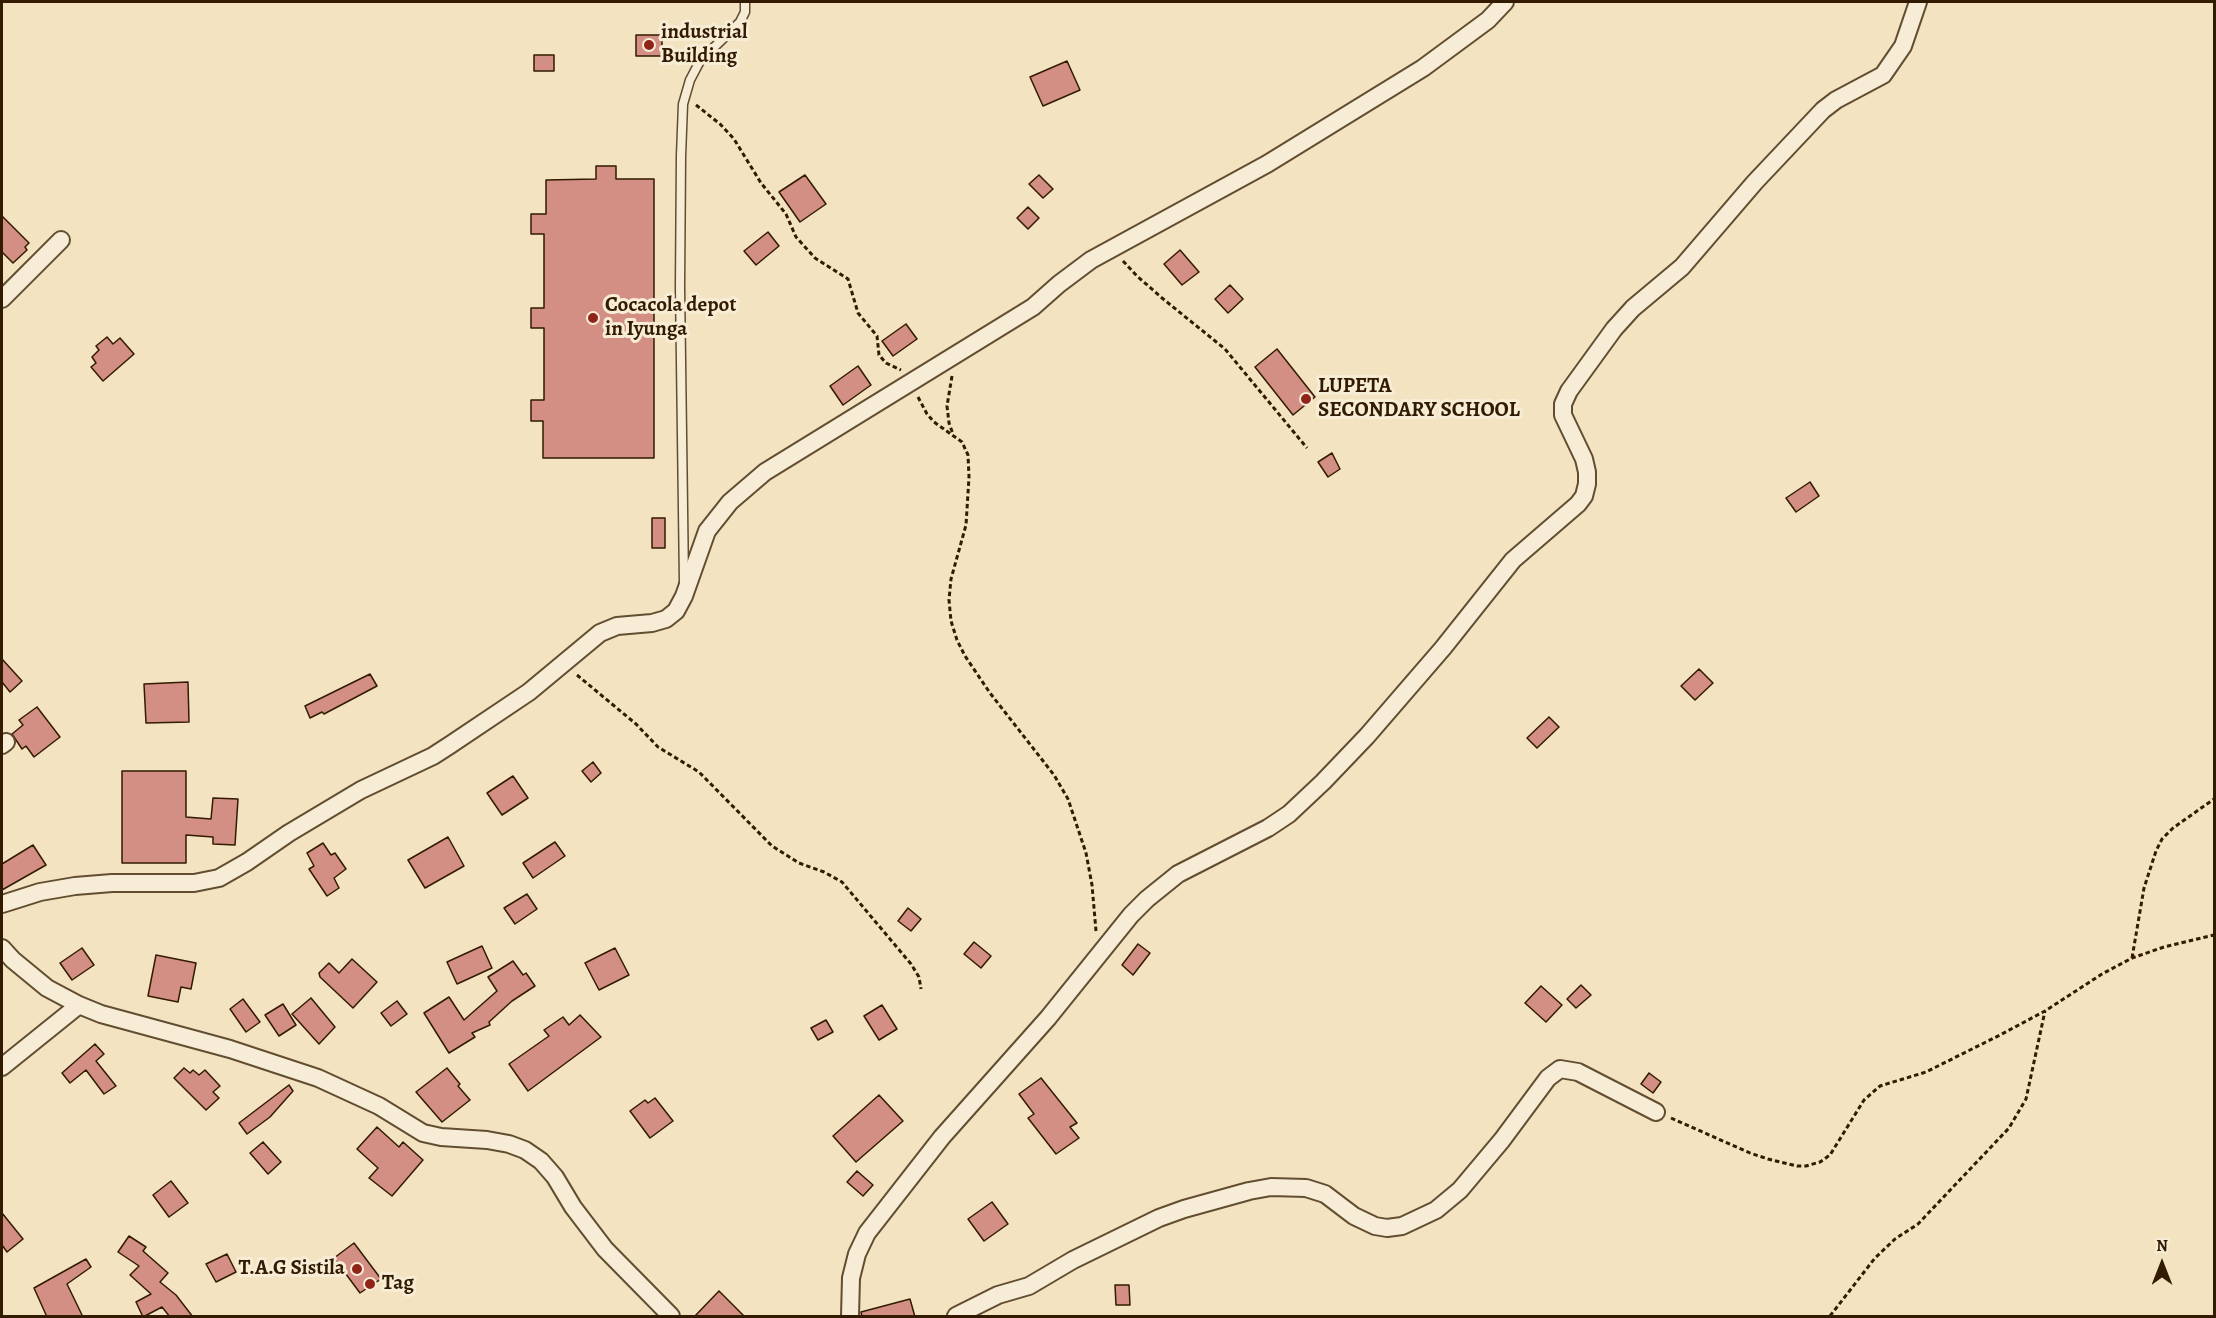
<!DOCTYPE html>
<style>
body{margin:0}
#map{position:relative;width:2216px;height:1318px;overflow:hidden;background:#f3e3c1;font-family:Alegreya,serif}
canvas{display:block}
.frame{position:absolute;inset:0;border:3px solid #321b01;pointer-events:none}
.north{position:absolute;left:2132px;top:1234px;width:60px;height:60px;-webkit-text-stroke:4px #f7edd7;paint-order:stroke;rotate:0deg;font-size:16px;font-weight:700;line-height:24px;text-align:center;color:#321b01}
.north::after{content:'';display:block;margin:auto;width:21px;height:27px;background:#321b01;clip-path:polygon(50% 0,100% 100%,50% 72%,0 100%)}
</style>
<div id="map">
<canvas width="2216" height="1318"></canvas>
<div class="frame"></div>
<div class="north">N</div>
</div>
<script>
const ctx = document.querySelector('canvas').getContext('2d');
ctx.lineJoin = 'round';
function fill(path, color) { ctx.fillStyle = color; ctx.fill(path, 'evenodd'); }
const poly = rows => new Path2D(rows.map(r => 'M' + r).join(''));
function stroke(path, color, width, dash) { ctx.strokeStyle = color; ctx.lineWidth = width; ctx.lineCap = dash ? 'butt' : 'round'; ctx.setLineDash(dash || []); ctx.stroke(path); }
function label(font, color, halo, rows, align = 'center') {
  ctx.font = font + ' Alegreya,serif'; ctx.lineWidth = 6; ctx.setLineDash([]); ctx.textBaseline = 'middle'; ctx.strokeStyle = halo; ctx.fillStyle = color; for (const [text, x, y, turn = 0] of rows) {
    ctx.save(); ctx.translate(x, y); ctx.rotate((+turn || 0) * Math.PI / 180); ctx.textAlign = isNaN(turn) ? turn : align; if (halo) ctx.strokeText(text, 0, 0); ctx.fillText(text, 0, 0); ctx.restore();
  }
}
const building = poly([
 [636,35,662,35,662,56,636,56,636,35],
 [534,55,554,55,554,71,534,71,534,55],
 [1067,61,1080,90,1043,106,1030,77,1067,61],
 [596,166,616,166,616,179,654,179,654,458,543,458,543,421,531,421,531,400,544,400,544,328,531,328,531,308,544,308,544,234,531,234,531,214,546,214,546,180,596,179,596,166],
 [805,175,826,204,800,222,779,192,805,175],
 [1039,175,1053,189,1043,198,1029,184,1039,175],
 [1028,207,1039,218,1028,229,1017,218,1028,207],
 [2,216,29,243,25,247,27,250,13,263,2,252,2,216],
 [768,232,779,246,756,265,744,251,768,232],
 [1180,250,1199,272,1182,285,1164,264,1180,250],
 [1230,285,1243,299,1228,313,1215,299,1230,285],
 [906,324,917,339,893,356,882,341,906,324],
 [107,337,113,344,120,338,134,354,103,381,91,367,96,363,92,357,99,350,96,346,107,337],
 [1277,349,1315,397,1293,415,1255,367,1277,349],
 [858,366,871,385,843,405,830,386,858,366],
 [1332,453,1340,469,1328,477,1318,462,1332,453],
 [1810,482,1819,496,1796,512,1786,498,1810,482],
 [652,518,665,518,665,548,652,548,652,518],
 [2,659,22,681,10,692,2,682,2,659],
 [1699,669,1713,683,1695,700,1681,686,1699,669],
 [370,674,377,686,324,714,322,712,310,718,305,706,370,674],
 [188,682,189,722,146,723,144,684,188,682],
 [37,707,60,737,34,757,26,746,22,749,12,734,23,725,19,720,37,707],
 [1549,717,1559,727,1537,748,1527,738,1549,717],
 [593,762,601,773,591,782,582,771,593,762],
 [122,771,186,771,186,817,211,819,213,798,238,799,235,845,213,844,213,837,186,835,186,863,122,863,122,771],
 [513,776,528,798,502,815,487,793,513,776],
 [448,837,464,866,425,888,408,860,448,837],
 [555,842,565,856,533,878,523,863,555,842],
 [323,843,331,855,335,853,346,869,334,878,339,888,327,896,309,869,314,866,307,853,323,843],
 [33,845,46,865,2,890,2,864,33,845],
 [527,894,537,909,515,924,504,908,527,894],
 [908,908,921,919,911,931,898,921,908,908],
 [974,942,991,956,981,968,964,954,974,942],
 [1138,944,1150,953,1133,975,1122,965,1138,944],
 [482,946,492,968,457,984,447,962,482,946],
 [82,948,94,965,72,980,60,963,82,948],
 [615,948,629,975,599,990,585,963,615,948],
 [156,955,196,963,191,989,181,987,178,1002,148,996,156,955],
 [352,959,377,982,353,1008,320,977,319,973,329,963,339,973,352,959],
 [513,961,523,975,526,973,535,986,512,1001,489,1022,490,1025,472,1033,475,1037,449,1053,424,1013,449,997,464,1020,497,991,488,977,513,961],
 [1581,985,1591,995,1576,1008,1567,999,1581,985],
 [1541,986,1562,1005,1546,1022,1525,1003,1541,986],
 [311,998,335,1027,319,1044,292,1014,311,998],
 [243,999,260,1022,246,1032,230,1009,243,999],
 [397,1001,407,1014,391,1026,381,1013,397,1001],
 [283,1004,296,1025,279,1036,265,1015,283,1004],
 [882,1005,897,1029,879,1040,864,1016,882,1005],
 [580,1015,601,1037,528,1091,509,1064,549,1036,544,1030,563,1017,569,1025,580,1015],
 [826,1020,833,1032,818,1040,811,1028,826,1020],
 [95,1044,104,1054,96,1061,116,1086,104,1094,86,1070,70,1083,62,1073,95,1044],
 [184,1068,190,1073,193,1070,199,1075,205,1070,220,1086,213,1092,219,1098,206,1110,174,1078,184,1068],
 [447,1068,460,1084,458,1086,470,1100,442,1122,416,1092,447,1068],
 [1649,1073,1661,1082,1653,1093,1641,1084,1649,1073],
 [1041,1078,1077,1123,1070,1127,1079,1138,1056,1154,1028,1118,1034,1114,1019,1094,1041,1078],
 [289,1085,293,1091,270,1117,247,1134,239,1123,289,1085],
 [879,1095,903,1121,856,1162,833,1136,879,1095],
 [655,1098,673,1121,650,1138,630,1111,645,1100,648,1103,655,1098],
 [377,1127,399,1147,403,1142,423,1160,392,1196,369,1178,378,1168,357,1149,377,1127],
 [263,1142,281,1162,268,1174,250,1153,263,1142],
 [857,1171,873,1185,863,1196,847,1182,857,1171],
 [171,1181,188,1203,169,1217,153,1195,171,1181],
 [992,1202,1008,1224,984,1241,968,1219,992,1202],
 [2,1213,23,1239,7,1252,2,1245,2,1213],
 [129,1236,146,1247,143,1251,168,1273,160,1282,176,1295,193,1317,170,1317,162,1307,143,1317,136,1302,151,1294,130,1275,139,1266,118,1252,129,1236],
 [354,1243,381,1279,360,1293,334,1258,354,1243],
 [227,1254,236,1272,216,1282,206,1264,227,1254],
 [86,1259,91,1267,67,1284,83,1317,47,1317,34,1288,86,1259],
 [1115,1285,1129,1285,1130,1305,1116,1305,1115,1285],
 [719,1291,745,1317,694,1317,719,1291],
 [910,1299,915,1317,862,1317,861,1312,910,1299]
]);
fill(building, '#d38f83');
stroke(building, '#321b01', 1.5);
const service = poly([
 [684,583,680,287,681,156,683,104,690,80,700,61,740,22,745,12,745,2]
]);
const minor = poly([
 [2,299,61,240],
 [2,745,6,742],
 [2,904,40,892,75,886,112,883,194,883,219,878,247,862,289,833,361,790,433,756,450,745,529,692,600,633,617,626,652,623,666,619,676,611,684,596,707,531,730,502,765,472,1033,307,1059,284,1091,260,1267,164,1423,68,1488,20,1505,2],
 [2,948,13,960,47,988,79,1005,101,1014,230,1049,318,1078,379,1106,423,1133,441,1137,487,1140,509,1144,525,1150,541,1161,555,1177,573,1207,605,1249,671,1316],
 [2,1067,79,1005],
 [850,1316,851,1278,857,1254,867,1233,942,1137,1048,1018,1131,915,1147,899,1178,874,1268,828,1289,814,1323,782,1367,736,1443,648,1513,560,1578,504,1584,496,1587,484,1587,472,1584,459,1563,415,1563,404,1569,391,1614,329,1633,308,1682,267,1755,182,1823,110,1836,100,1883,75,1903,46,1918,2],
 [956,1316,998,1295,1029,1286,1073,1260,1159,1218,1184,1209,1249,1191,1271,1187,1306,1188,1325,1194,1354,1216,1375,1226,1387,1228,1402,1226,1436,1210,1460,1190,1502,1140,1548,1078,1560,1069,1578,1072,1656,1112]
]);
stroke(service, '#624d31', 11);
stroke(minor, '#624d31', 20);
stroke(poly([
 [696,105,720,124,734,139,761,183,786,214,796,237,815,258,848,279,858,313,877,336,879,355,886,363,901,370],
 [1123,261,1137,276,1162,298,1225,349,1307,448],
 [952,376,947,406,949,423,953,434],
 [918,397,927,414,934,422,962,442,968,455,969,477,966,525,951,579,949,600,951,621,957,640,965,656,990,693,1054,775,1068,799,1086,853,1092,885,1096,931],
 [577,675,636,724,658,747,699,772,772,846,799,863,824,872,842,882,911,964,919,977,921,989],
 [2132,958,2144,888,2156,851,2162,839,2173,828,2214,799],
 [1671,1118,1750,1153,1768,1159,1797,1166,1806,1166,1820,1162,1830,1155,1864,1100,1880,1086,1926,1072,2000,1035,2045,1011,2102,974,2132,958,2164,947,2214,935],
 [1830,1316,1875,1258,1895,1239,1918,1224,2009,1128,2026,1099,2045,1011]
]), '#321b01', 3, [4.5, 3]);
stroke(service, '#f7edd7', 8);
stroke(minor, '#f7edd7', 16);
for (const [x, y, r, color] of [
 [649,45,6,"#8f2418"],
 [593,318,6,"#8f2418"],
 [1306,399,6,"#8f2418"],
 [357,1269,6,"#8f2418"],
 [370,1284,6,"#8f2418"]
]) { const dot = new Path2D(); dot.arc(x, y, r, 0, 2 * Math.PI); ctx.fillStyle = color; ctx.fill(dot); stroke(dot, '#f7edd7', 2); }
label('bold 21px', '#321b01', '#f7edd7', [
 ["industrial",661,33],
 ["Building",661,57],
 ["Cocacola depot",605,306],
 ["in Iyunga",605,330],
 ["LUPETA",1318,387],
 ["SECONDARY SCHOOL",1318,411],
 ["T.A.G Sistila",345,1269,"right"],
 ["Tag",382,1284]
], 'left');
</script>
